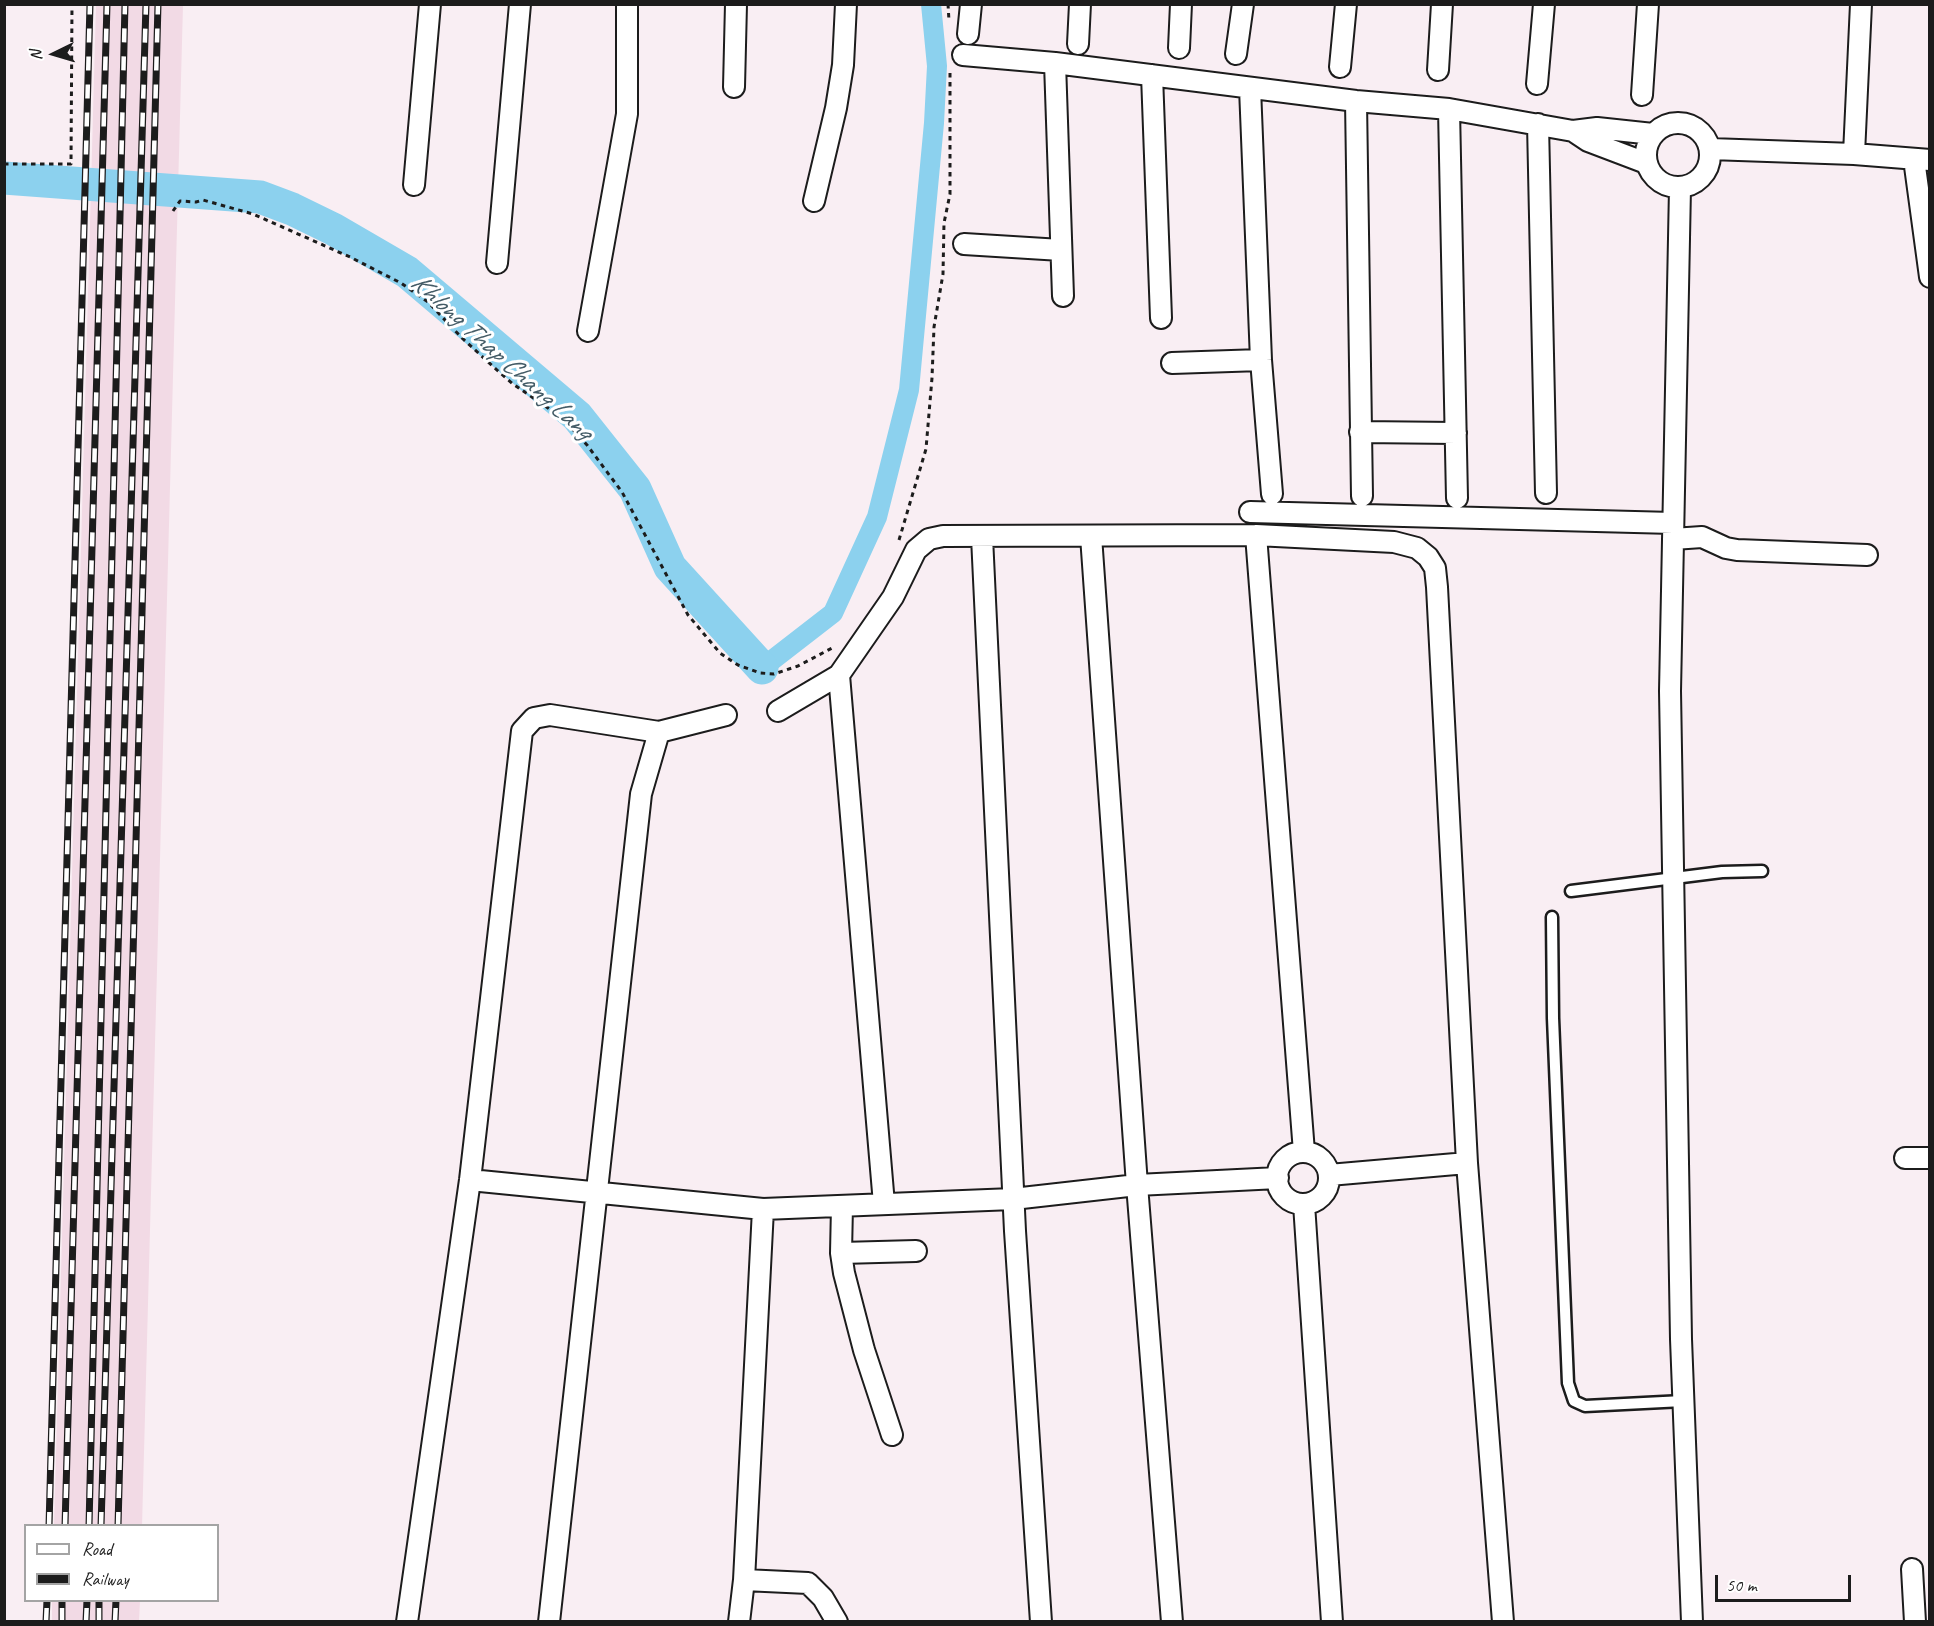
<!DOCTYPE html>
<style>
body{margin:0}
#map{position:relative;width:1934px;height:1626px;overflow:hidden;background:#f9eef3;font-family:Caveat,sans-serif}
canvas{display:block}
.frame{position:absolute;inset:0;border:6px solid #1c1c1c;pointer-events:none}
.legend{position:absolute;left:24px;top:1524px;width:195px;height:78px;box-sizing:border-box;background:#fff;border:2px solid #a4a4a4;margin:0;padding:8px 10px;list-style:none;font-size:18px;color:#1c1c1c}
.legend li{display:flex;align-items:center;gap:12px;height:30px}
.legend b{width:30px;border:2px solid #a4a4a4}
.north{position:absolute;left:24px;top:24px;width:60px;height:60px;-webkit-text-stroke:4px #fff;paint-order:stroke;rotate:265deg;font-size:16px;font-weight:700;line-height:24px;text-align:center;color:#1c1c1c}
.north::after{content:'';display:block;margin:auto;width:21px;height:27px;background:#1c1c1c;clip-path:polygon(50% 0,100% 100%,50% 72%,0 100%)}
.scale{position:absolute;left:1715px;top:1575px;width:136px;height:27px;box-sizing:border-box;border:3px solid #1c1c1c;border-top:0;padding-left:8px;font-size:18px;line-height:21px;white-space:nowrap;color:#1c1c1c;-webkit-text-stroke:4px #fff;paint-order:stroke}
</style>
<div id="map">
<canvas width="1934" height="1626"></canvas>
<div class="frame"></div>
<ul class="legend">
<li><b style="height:8px;background:#fff"></b>Road</li>
<li><b style="height:8px;background:#1c1c1c"></b>Railway</li>
</ul>
<div class="north">N</div>
<div class="scale">50 m</div>
</div>
<script>
const ctx = document.querySelector('canvas').getContext('2d');
ctx.lineJoin = 'round';
function fill(path, color) { ctx.fillStyle = color; ctx.fill(path, 'evenodd'); }
const poly = rows => new Path2D(rows.map(r => 'M' + r).join(''));
function stroke(path, color, width, dash) { ctx.strokeStyle = color; ctx.lineWidth = width; ctx.lineCap = dash ? 'butt' : 'round'; ctx.setLineDash(dash || []); ctx.stroke(path); }
function label(font, color, halo, rows, align = 'center') {
  ctx.font = font + ' Caveat,sans-serif'; ctx.lineWidth = 6; ctx.setLineDash([]); ctx.textBaseline = 'middle'; ctx.strokeStyle = halo; ctx.fillStyle = color; for (const [text, x, y, turn = 0] of rows) {
    ctx.save(); ctx.translate(x, y); ctx.rotate((+turn || 0) * Math.PI / 180); ctx.textAlign = isNaN(turn) ? turn : align; if (halo) ctx.strokeText(text, 0, 0); ctx.fillText(text, 0, 0); ctx.restore();
  }
}
fill(poly([
 [96,5,183,5,142,1526,54,1525],
 [52,1601,140,1601,139,1621,52,1621]
]), '#f2dae5');
stroke(poly([
 [762,668,833,613,877,517,909,390,934,123,937,66,931,4]
]), '#8cd1ee', 20);
stroke(poly([
 [4,178,260,197,292,209,333,229,407,272,577,416,635,489,670,567,762,668]
]), '#8cd1ee', 33);
const service = poly([
 [1571,891,1722,872,1762,871],
 [1552,917,1553,1018,1568,1383,1574,1401,1585,1406,1683,1401]
]);
const minor = poly([
 [968,34,971,4],
 [1078,44,1080,4],
 [1179,48,1181,4],
 [1236,54,1243,4],
 [963,55,1055,63,1356,101,1449,109,1573,131,1597,128,1653,134],
 [1055,63,1063,296],
 [1340,67,1346,4],
 [1438,70,1442,4],
 [1152,75,1161,318],
 [1537,84,1544,4],
 [734,87,736,4],
 [1250,88,1261,360,1272,494],
 [1642,95,1648,4],
 [1356,101,1362,496],
 [1449,109,1457,498],
 '1646 155a32 32 0 1 1 64 0a32 32 0 1 1-64 0Z',
 [1538,124,1546,493],
 [1573,131,1588,141,1646,163],
 [1710,149,1854,154,1930,160],
 [1854,154,1861,4],
 [1914,159,1930,277],
 [414,185,430,4],
 [1680,188,1670,691,1681,1339,1692,1622],
 [814,201,836,108,843,65,846,4],
 [964,244,1061,250],
 [497,263,520,4],
 [588,331,627,114,627,4],
 [1172,363,1261,360],
 [1360,432,1456,433],
 [1250,512,1673,523],
 [1256,535,1304,1152],
 [1091,536,1137,1185,1172,1622],
 [982,537,1015,1231,1041,1622],
 [1673,539,1702,537,1726,548,1737,550,1867,555],
 [839,675,884,1204],
 [778,711,839,675,893,597,916,550,929,539,943,536,1256,535,1394,542,1417,548,1428,557,1435,568,1437,587,1467,1163,1503,1622],
 '1277 1178a26 26 0 1 1 52 0a26 26 0 1 1-52 0Z',
 [1905,1158,1930,1158],
 [1329,1175,1467,1163],
 [470,1180,763,1209,1013,1199,1137,1185,1278,1178],
 [1304,1204,1332,1622],
 [842,1206,841,1253,844,1273,864,1350,892,1435],
 [841,1253,916,1251],
 [1912,1569,1915,1622],
 [744,1580,808,1583,823,1598,837,1622],
 [407,1622,470,1180,522,731,534,718,550,715,659,732,726,715],
 [549,1622,641,794,659,732],
 [739,1622,744,1580,763,1209]
]);
stroke(service, '#1c1c1c', 15);
stroke(minor, '#1c1c1c', 24);
stroke(poly([
 [948,4,949,21],
 [4,164,71,164,72,4],
 [173,211,180,201,196,202,203,200,253,214,350,257,401,283,428,302,462,338,498,371,513,384,548,408,568,424,587,445,622,492,688,615,720,653,738,665,760,673,774,674,798,666,834,647],
 [899,540,926,449,932,378,934,327,943,274,944,223,950,194,950,69]
]), '#1c1c1c', 3, [4.5, 4.5]);
stroke(service, '#fff', 10);
stroke(minor, '#fff', 20);
const rail = poly([
 [49,1526,90,4],
 [65,1526,107,4],
 [89,1526,125,4],
 [101,1526,146,4],
 [118,1526,158,4],
 [46,1622,47,1600],
 [62,1622,62,1600],
 [86,1622,87,1600],
 [99,1622,99,1600],
 [115,1622,116,1600]
]);
stroke(rail, '#1c1c1c', 7);
stroke(rail, '#fff', 4.5, [14]);
label('italic 27px', '#435b66', '#fff', [
 ["Khlong Thap Chang Lang",501,357,42]
]);
</script>
